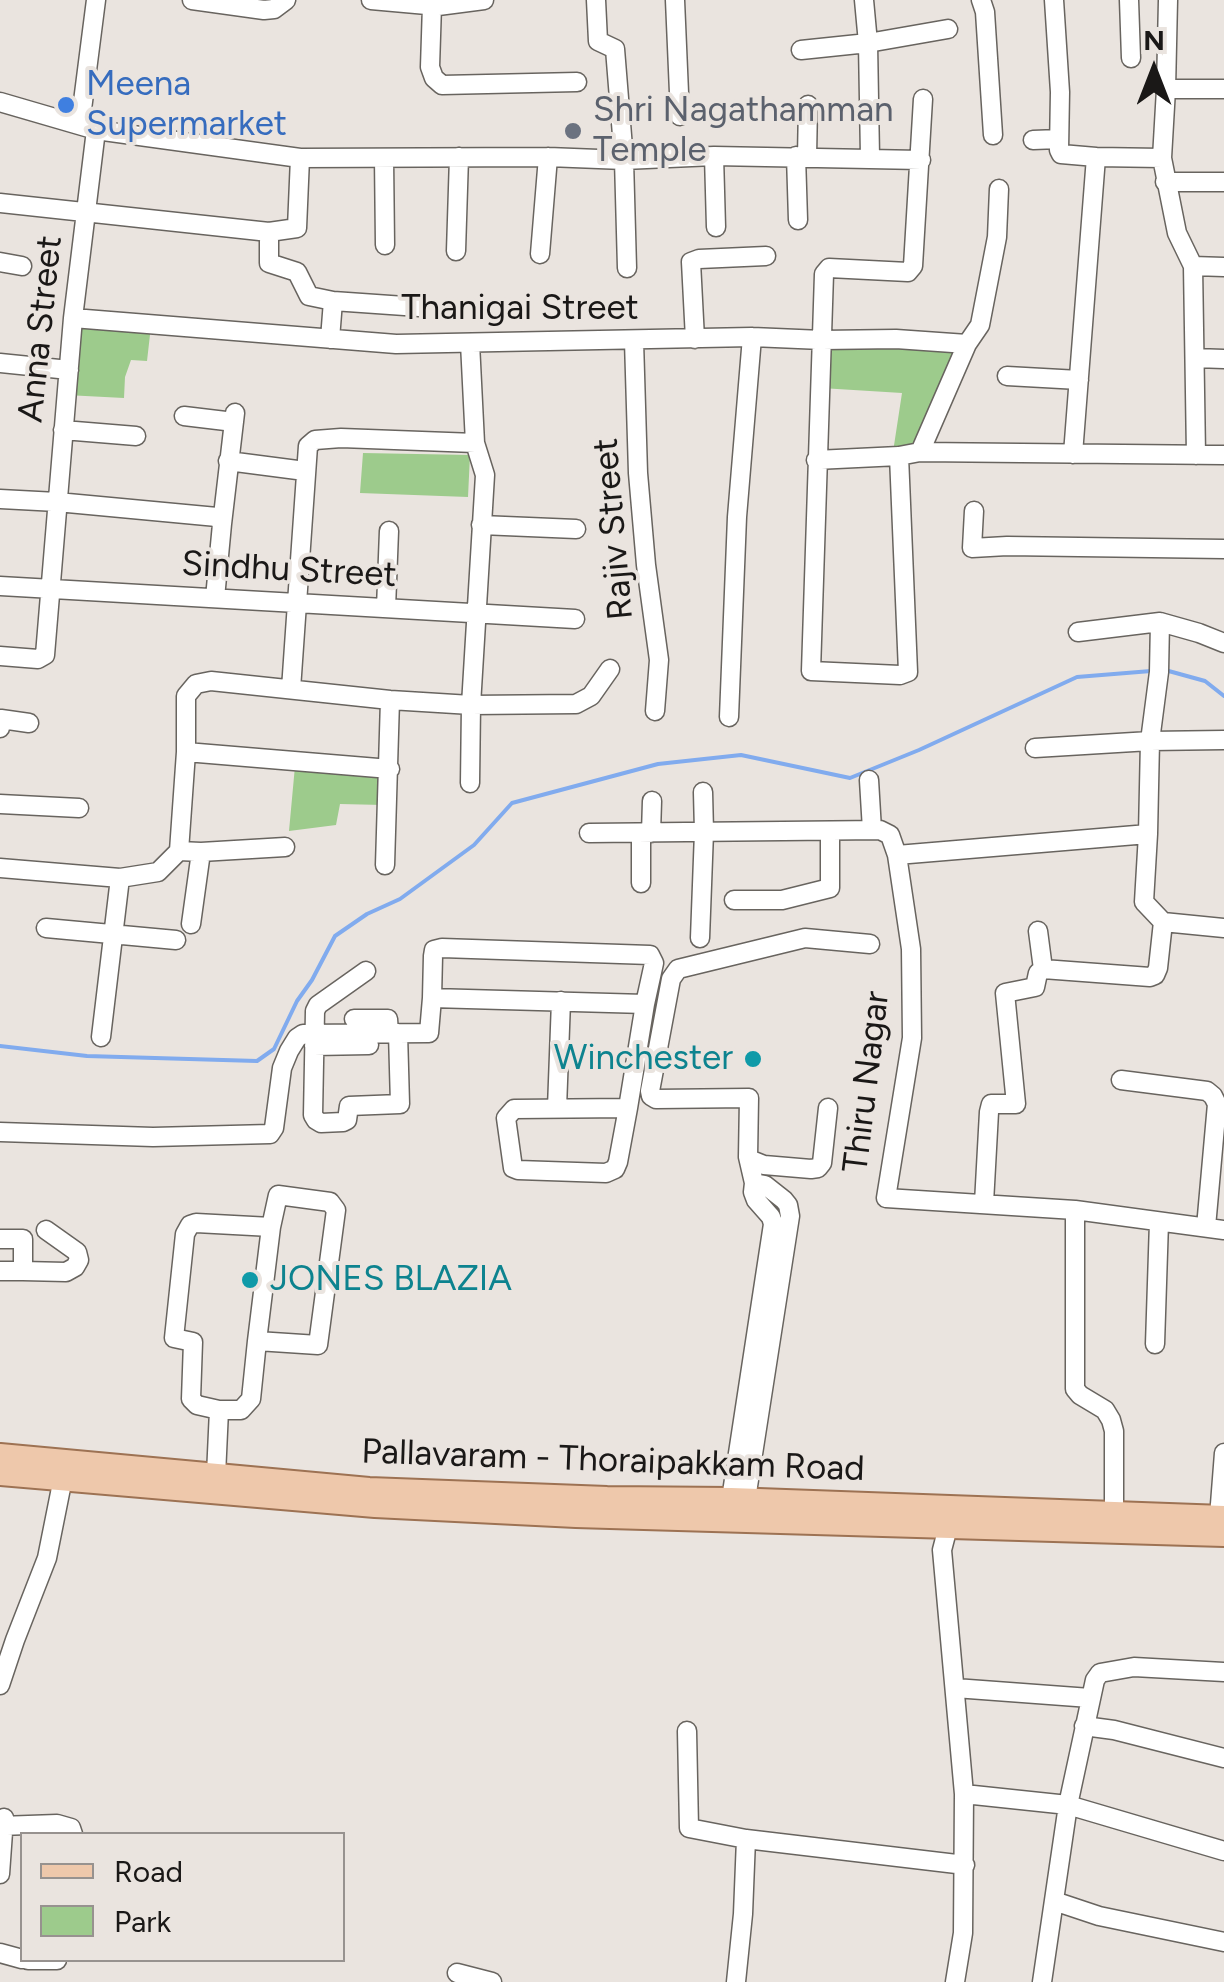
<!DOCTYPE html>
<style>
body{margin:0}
#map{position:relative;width:1224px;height:1982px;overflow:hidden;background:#eae4df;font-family:Figtree,sans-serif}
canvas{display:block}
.legend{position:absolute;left:20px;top:1832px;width:325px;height:130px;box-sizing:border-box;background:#eae4df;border:2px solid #97928f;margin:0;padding:12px 18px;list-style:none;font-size:30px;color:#1a1817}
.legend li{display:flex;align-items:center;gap:20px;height:50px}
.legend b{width:50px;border:2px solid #97928f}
.north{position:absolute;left:1104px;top:20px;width:100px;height:100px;-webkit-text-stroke:8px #eae4df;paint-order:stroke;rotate:0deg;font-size:28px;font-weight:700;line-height:40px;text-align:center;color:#1a1817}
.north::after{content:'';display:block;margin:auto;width:35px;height:45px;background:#1a1817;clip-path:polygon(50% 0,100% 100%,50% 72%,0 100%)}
</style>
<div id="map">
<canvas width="1224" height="1982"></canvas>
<ul class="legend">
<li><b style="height:12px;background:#eec8ab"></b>Road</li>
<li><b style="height:28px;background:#9dcb8c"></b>Park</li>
</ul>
<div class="north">N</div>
</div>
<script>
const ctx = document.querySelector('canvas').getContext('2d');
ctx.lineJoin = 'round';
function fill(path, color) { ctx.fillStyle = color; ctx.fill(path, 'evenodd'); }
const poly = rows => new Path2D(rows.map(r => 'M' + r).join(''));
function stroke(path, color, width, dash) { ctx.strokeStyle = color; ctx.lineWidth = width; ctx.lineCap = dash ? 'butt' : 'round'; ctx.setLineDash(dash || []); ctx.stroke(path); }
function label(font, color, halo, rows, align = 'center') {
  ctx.font = font + ' Figtree,sans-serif'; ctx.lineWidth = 8; ctx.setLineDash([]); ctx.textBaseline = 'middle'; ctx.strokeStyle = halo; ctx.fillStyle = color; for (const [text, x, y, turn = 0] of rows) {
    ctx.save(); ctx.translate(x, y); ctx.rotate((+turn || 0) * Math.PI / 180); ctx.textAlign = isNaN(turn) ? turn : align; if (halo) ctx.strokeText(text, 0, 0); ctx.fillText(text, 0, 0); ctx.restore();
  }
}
fill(poly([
 [75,321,151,326,147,361,131,360,125,377,124,398,66,395],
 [823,342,964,346,919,450,893,452,902,393,821,388],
 [363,453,470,455,468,497,360,493],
 [295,766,383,774,383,805,340,804,336,825,289,831]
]), '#9dcb8c');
stroke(poly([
 [1165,670,1205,681,1224,696],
 [0,1046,87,1056,257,1061,274,1049,297,1001,312,980,335,936,367,914,400,899,474,845,512,803,658,764,741,755,850,778,919,750,1077,677,1151,671]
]), '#81abee', 4);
const minor = poly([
 [192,0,264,10,274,9,286,0],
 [371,0,438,6,484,0],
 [596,0,598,41,615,49,624,160,627,268],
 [675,0,680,116],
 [864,0,868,43,870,157],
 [981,0,985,12,993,135],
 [1054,0,1060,92,1059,150,1061,154,1096,157],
 [1129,0,1131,58],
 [432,5,430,67,434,78,442,85,577,82],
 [801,50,868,43,948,29],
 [1166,89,1224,89],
 [0,102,96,130,300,158,548,157,624,160,714,156,921,160],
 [80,125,96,0],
 [1033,140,1059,139],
 [714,156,716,227],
 [796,156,798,220],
 [807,157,808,105],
 [384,158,385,245],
 [1162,158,1166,89,1168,0],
 [1165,182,1224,182],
 [0,203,269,232,297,228,300,158],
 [269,232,269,263,297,272,309,296,333,301,419,307],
 [456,251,459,157],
 [540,254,548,157],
 [0,262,22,266],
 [1193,266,1224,267],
 [73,318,396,344,752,337,822,340,896,339,967,344],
 [330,339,333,301],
 [695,339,691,262,699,259,766,256],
 [634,341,638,473,646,565,659,660,655,711],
 [470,343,475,443,485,475,471,705,470,783],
 [1195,358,1224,359],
 [0,363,69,370],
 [1007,376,1079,380],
 [184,416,234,422],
 [63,430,136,436],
 [920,452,967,344,980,325,997,237,999,189],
 [1073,454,1096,157,1162,158,1177,233,1193,266,1196,455],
 [899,456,908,672,900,675,811,671,824,274,829,268,908,272,913,266,923,99],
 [816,460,899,456,920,452,1224,455],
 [228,461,305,471],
 [0,499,57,502,217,517,222,524,215,598],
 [974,511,972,548,1007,546,1224,549],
 [222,524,235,413],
 [481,525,576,529],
 [0,586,575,619],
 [386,608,389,531],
 [1160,622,1159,672,1150,741,1148,834,1144,902,1163,922,1224,928],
 [1078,632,1160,622,1199,633,1224,643],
 [0,656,38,659,45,655,73,318,96,130],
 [291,689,308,446,315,440,341,438,475,443],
 [729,717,737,517,752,337],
 [0,728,1,719,29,723],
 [1035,748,1150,741,1224,740],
 [186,752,390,769],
 [869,780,872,830],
 [0,804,79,808],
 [589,833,880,830,890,835,897,855,911,949,912,1038,886,1198,1075,1210],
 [651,833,652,801],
 [179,851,201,852,285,847],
 [897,855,1148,834],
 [385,865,390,700],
 [0,868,120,878,158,872,179,851,186,752,186,696,196,684,211,681,390,700,471,705,576,704,591,696,610,669],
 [641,883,641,833],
 [734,900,782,900,830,888,830,831],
 [191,924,201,852],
 [46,928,176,940],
 [1038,931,1043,969,1150,977,1155,975,1158,968,1163,922],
 [700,938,704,832,703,792],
 [366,971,318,1005,315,1011,313,1115,316,1120,321,1123,343,1122,347,1120,349,1106,400,1104,398,1033],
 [432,998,433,956,434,950,442,948,650,955,654,963,645,1004,628,1108,618,1162,615,1169,606,1173,518,1170,513,1168,506,1118,514,1109,628,1108],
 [354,1019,388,1019,389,1033],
 [101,1037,120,878],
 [314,1046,369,1045],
 [1121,1080,1207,1091,1213,1096,1217,1104,1206,1227],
 [557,1108,561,1001],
 [0,1132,153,1137,270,1134,274,1128,282,1068,289,1051,297,1038,303,1034,429,1033,432,998,645,1004],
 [749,1159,764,1165,811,1169,818,1168,822,1163,828,1108],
 [984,1203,989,1112,991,1104,1016,1104,1005,993,1035,987,1038,973,1043,969],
 [0,1239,23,1239,23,1271,0,1271],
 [23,1271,66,1272,75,1267,79,1260,77,1252,46,1230],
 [257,1341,271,1227],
 [1155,1344,1159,1222],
 [216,1475,219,1410,197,1405,191,1399,193,1342,174,1338,185,1234,190,1225,196,1223,271,1227,278,1195,330,1202,336,1210,318,1345,257,1341,251,1399,241,1410,219,1410],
 [731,1499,773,1224,771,1217,756,1200,753,1192,754,1183,748,1157,749,1098,656,1099,651,1096,650,1091,671,979,678,969,805,938,870,944],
 [746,1499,790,1216,788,1205,784,1200,765,1185,754,1183],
 [1114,1514,1114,1431,1111,1420,1105,1410,1080,1395,1075,1389,1075,1210,1224,1230],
 [1219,1517,1224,1453],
 [948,1527,942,1550,964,1794,963,1933,955,1982],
 [0,1685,15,1640,47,1558,63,1478,63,1466],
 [955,1688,1090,1698],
 [1084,1726,1114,1730,1224,1758],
 [687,1731,689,1828,746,1839,965,1865],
 [964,1794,1068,1805,1224,1851],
 [0,1826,57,1824,71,1828,73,1834],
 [0,1874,4,1818],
 [1054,1901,1099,1916,1224,1942],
 [0,1953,22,1959],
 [28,1960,57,1960],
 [457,1973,492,1982],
 [736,1982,743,1914,746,1839],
 [1042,1982,1068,1805,1095,1680,1100,1673,1134,1667,1224,1672]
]);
const major = poly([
 [0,1455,369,1489,607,1498,731,1499,1224,1517],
 [0,1474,375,1506,576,1516,1224,1535]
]);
stroke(minor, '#68645f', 21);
stroke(major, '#9d7253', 26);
stroke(minor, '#fff', 18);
stroke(major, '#eec8ab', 22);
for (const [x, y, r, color] of [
 [66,105,10,"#3f7fe0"],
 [573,131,10,"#6b7280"],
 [753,1059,10,"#0f9aa8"],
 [250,1280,10,"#0f9aa8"]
]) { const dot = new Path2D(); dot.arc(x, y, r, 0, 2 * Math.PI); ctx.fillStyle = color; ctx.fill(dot); stroke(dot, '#eae4df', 4); }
label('35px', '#366cbe', '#eae4df', [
 ["Meena",86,85],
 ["Supermarket",86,125]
], 'left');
label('35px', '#5b616d', '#eae4df', [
 ["Shri Nagathamman",593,111],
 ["Temple",593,151]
], 'left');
label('35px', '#1a1817', '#eae4df', [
 ["Thanigai Street",520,309],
 ["Anna Street",41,329,-84],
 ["Rajiv Street",614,529,-95],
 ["Sindhu Street",289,570,3],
 ["Thiru Nagar",867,1082,-83],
 ["Pallavaram - Thoraipakkam Road",613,1461,2]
]);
label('35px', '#0d838f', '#eae4df', [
 ["Winchester",733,1059],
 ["JONES BLAZIA",270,1280,"left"]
], 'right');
</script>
